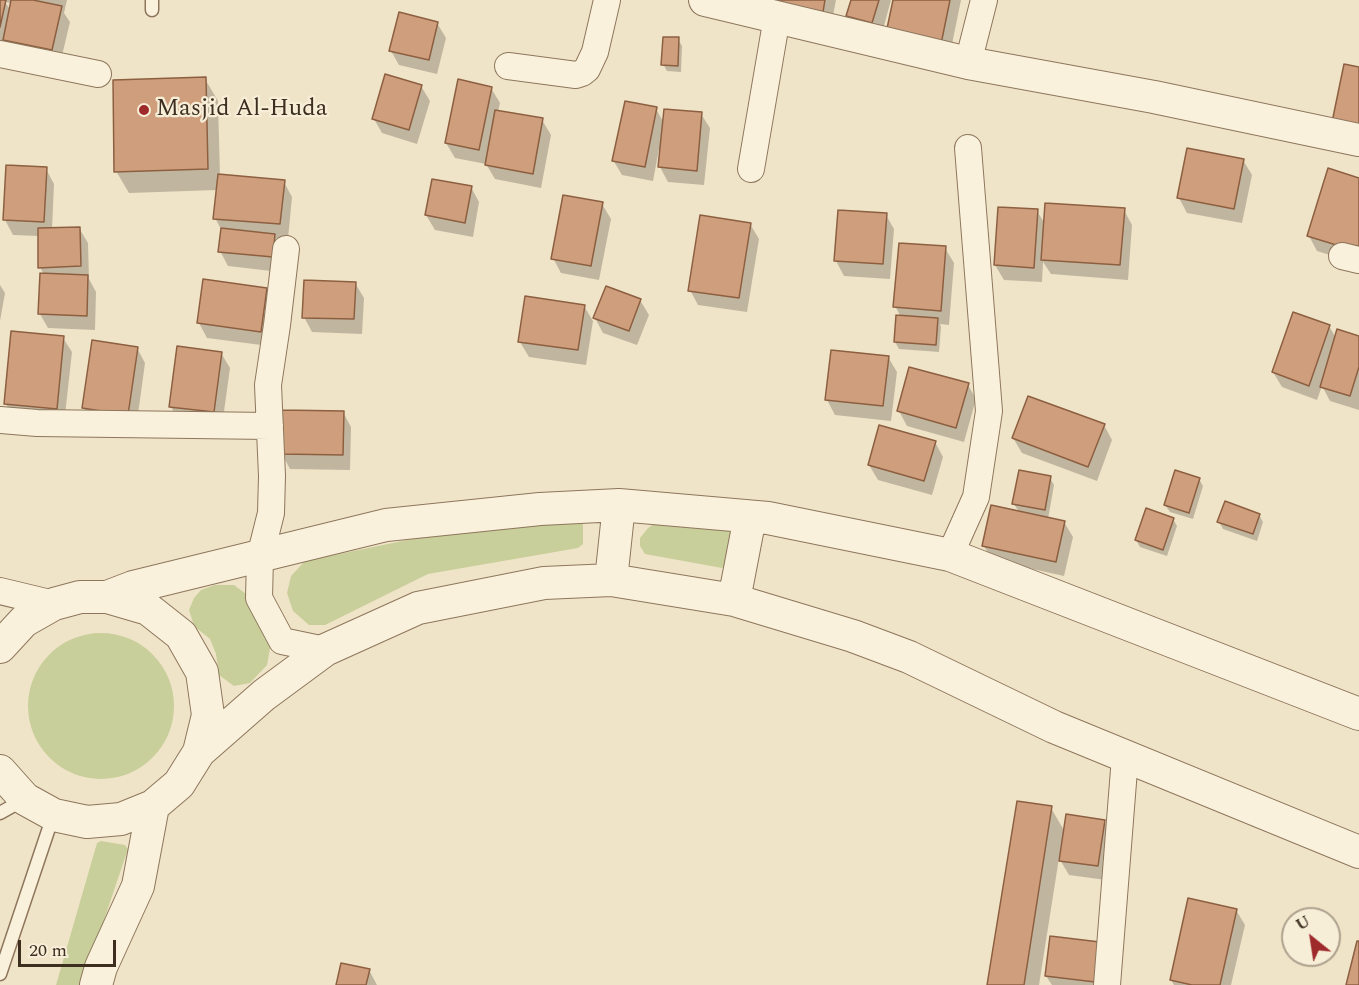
<!DOCTYPE html>
<style>
body{margin:0}
#map{position:relative;width:1359px;height:985px;overflow:hidden;background:#f0e4c8;font-family:Spectral,serif}
canvas{display:block}
.north{position:absolute;left:1281px;top:907px;width:60px;height:60px;box-sizing:border-box;background:#f7eed8;border:2px solid #ada18e;border-radius:50%;rotate:330deg;font-size:16px;font-weight:700;line-height:24px;text-align:center;color:#3d2e20}
.north::after{content:'';display:block;margin:auto;width:21px;height:27px;background:#9e2a2b;clip-path:polygon(50% 0,100% 100%,50% 72%,0 100%)}
.scale{position:absolute;left:18px;top:940px;width:98px;height:27px;box-sizing:border-box;border:3px solid #3d2e20;border-top:0;padding-left:8px;font-size:18px;line-height:21px;white-space:nowrap;color:#3d2e20;-webkit-text-stroke:4px #f7eed8;paint-order:stroke}
</style>
<div id="map">
<canvas width="1359" height="985"></canvas>
<div class="north">U</div>
<div class="scale">20 m</div>
</div>
<script>
const ctx = document.querySelector('canvas').getContext('2d');
ctx.lineJoin = 'round';
function fill(path, color) { ctx.fillStyle = color; ctx.fill(path, 'evenodd'); }
const poly = rows => new Path2D(rows.map(r => 'M' + r).join(''));
function stroke(path, color, width, dash) { ctx.strokeStyle = color; ctx.lineWidth = width; ctx.lineCap = dash ? 'butt' : 'round'; ctx.setLineDash(dash || []); ctx.stroke(path); }
function label(font, color, halo, rows, align = 'center') {
  ctx.font = font + ' Spectral,serif'; ctx.lineWidth = 4.5; ctx.setLineDash([]); ctx.textBaseline = 'middle'; ctx.strokeStyle = halo; ctx.fillStyle = color; for (const [text, x, y, turn = 0] of rows) {
    ctx.save(); ctx.translate(x, y); ctx.rotate((+turn || 0) * Math.PI / 180); ctx.textAlign = isNaN(turn) ? turn : align; if (halo) ctx.strokeText(text, 0, 0); ctx.fillText(text, 0, 0); ctx.restore();
  }
}
fill(poly([
 [576,518,583,524,583,544,578,548,428,574,325,625,309,625,293,611,287,593,291,576,305,561,417,538],
 [660,520,734,526,732,562,722,568,645,554,640,546,640,538,648,528],
 [215,585,234,585,250,597,271,643,267,665,250,683,234,686,219,675,216,654,210,639,194,626,189,610,194,598,201,590],
 '28 706a73 73 0 1 1 146 0a73 73 0 1 1-146 0Z',
 [101,841,125,845,128,849,82,985,56,985,97,843]
]), '#c9cf9b');
fill(poly([
 [0,0,67,0,64,13,70,22,60,64,0,53],
 [5,2,12,3,11,11],
 [779,0,836,0,831,26],
 [852,0,891,0,881,37,857,31,848,16],
 [895,0,961,0,948,64],
 [437,23,446,38,437,74,399,65,391,51],
 [678,39,682,46,681,72,667,71,663,64],
 [205,79,218,101,220,176,284,182,292,197,288,239,276,238,283,250,280,272,228,266,220,251,222,231,215,218,217,190,129,193,116,171],
 [421,86,430,101,417,144,382,133,374,119],
 [491,88,500,103,498,112,542,120,551,135,541,188,495,179,486,164,455,158,446,143],
 [656,109,664,123,701,114,710,128,704,185,668,182,660,167,662,149,659,149,653,181,622,175,613,160],
 [1243,160,1252,175,1242,223,1187,213,1179,198],
 [46,169,54,184,52,229,79,228,88,243,89,279,96,292,95,330,48,328,40,314,44,275,40,267,39,236,13,235,5,220],
 [1359,179,1359,264,1317,251,1309,236],
 [471,187,479,202,473,237,435,230,426,215],
 [602,204,611,219,599,280,561,273,553,258],
 [1124,210,1132,225,1128,280,1051,274,1043,262,1042,282,1004,280,995,265,1037,211,1045,224],
 [839,211,886,215,894,229,890,279,844,276,836,261],
 [750,224,759,239,747,312,698,305,690,290],
 [945,248,954,263,949,325,940,324,941,327,939,352,899,349,895,342,901,317,895,306],
 [355,283,364,298,362,334,312,332,304,317],
 [0,285,5,293,0,321],
 [266,289,275,304,269,346,207,338,199,323],
 [640,300,649,315,637,345,603,333,595,318],
 [584,306,593,321,586,365,529,357,520,342],
 [1329,326,1336,338,1359,337,1359,410,1330,401,1322,386,1317,400,1282,387,1273,372],
 [63,338,72,352,64,424,14,419,6,404],
 [137,348,145,363,136,429,92,423,84,408],
 [221,353,230,368,222,426,179,421,171,407],
 [888,357,897,372,891,421,835,415,827,400],
 [968,385,976,399,964,442,907,426,899,411],
 [343,412,351,427,350,470,290,469,282,454],
 [1104,425,1112,440,1097,481,1022,453,1013,438],
 [935,442,943,457,932,495,878,480,869,465],
 [1050,478,1054,485,1048,519,1064,522,1073,537,1064,576,992,560,984,546,1019,512,1014,504],
 [1199,479,1203,486,1193,519,1170,512,1165,505],
 [1259,515,1263,522,1257,541,1223,529,1219,522],
 [1173,519,1177,526,1167,556,1140,547,1136,540],
 [1051,808,1065,832,1104,821,1113,836,1106,880,1069,875,1059,858,1039,985,989,985],
 [1236,910,1245,925,1231,985,1174,985,1171,980],
 [1099,943,1104,985,1052,985,1046,976],
 [369,970,377,985,338,985]
]), '#0003');
const building = poly([
 [0,0,6,0,0,27,0,0],
 [11,0,33,0,62,6,52,50,3,40,11,0],
 [778,0,825,0,823,12,777,2,778,0],
 [851,0,879,0,872,23,846,16,851,0],
 [893,0,950,0,940,49,885,38,893,0],
 [399,12,438,22,429,60,389,51,399,12],
 [663,37,679,37,678,66,661,65,663,37],
 [1344,64,1359,67,1359,133,1331,127,1344,64],
 [385,74,422,85,409,130,372,119,385,74],
 [206,77,208,169,114,172,113,80,206,77],
 [458,79,492,87,479,150,445,143,458,79],
 [625,101,657,107,645,167,612,161,625,101],
 [664,109,702,112,697,171,658,167,664,109],
 [495,110,543,118,533,174,485,165,495,110],
 [1187,148,1244,159,1234,209,1177,198,1187,148],
 [6,165,47,167,44,222,3,220,6,165],
 [1328,168,1359,178,1359,252,1307,236,1328,168],
 [218,174,285,180,280,224,213,219,218,174],
 [432,179,472,186,465,223,425,215,432,179],
 [563,195,603,202,591,266,551,259,563,195],
 [1045,203,1125,208,1120,265,1041,260,1045,203],
 [998,207,1038,209,1034,268,994,265,998,207],
 [838,210,887,213,883,264,834,261,838,210],
 [700,215,751,223,739,298,688,291,700,215],
 [80,227,81,266,38,268,38,228,80,227],
 [221,228,275,234,273,257,218,252,221,228],
 [899,243,946,246,941,311,893,307,899,243],
 [40,273,88,275,87,316,38,314,40,273],
 [203,279,267,288,261,332,197,323,203,279],
 [304,280,356,282,354,319,302,318,304,280],
 [606,286,641,299,629,331,593,318,606,286],
 [525,296,585,305,578,350,518,342,525,296],
 [1293,312,1330,325,1309,386,1272,372,1293,312],
 [896,315,938,318,936,345,894,342,896,315],
 [1337,329,1359,336,1359,367,1350,396,1320,387,1337,329],
 [11,331,64,336,57,409,4,404,11,331],
 [92,340,138,347,128,415,82,408,92,340],
 [177,346,222,352,214,412,169,407,177,346],
 [831,350,889,356,883,406,825,400,831,350],
 [909,367,969,383,956,428,897,411,909,367],
 [1028,396,1105,424,1088,467,1012,438,1028,396],
 [281,410,344,411,343,455,280,454,281,410],
 [879,425,936,441,924,481,868,465,879,425],
 [1019,470,1051,476,1045,510,1012,504,1019,470],
 [1175,470,1200,478,1189,513,1164,505,1175,470],
 [1225,501,1260,514,1253,534,1217,522,1225,501],
 [991,505,1065,521,1056,562,982,546,991,505],
 [1146,508,1174,518,1163,550,1135,540,1146,508],
 [1017,801,1052,806,1024,985,987,985,1017,801],
 [1066,814,1105,820,1098,866,1059,861,1066,814],
 [1188,898,1237,909,1220,985,1192,985,1170,980,1188,898],
 [1050,936,1100,942,1095,982,1045,976,1050,936],
 [1357,941,1359,941,1359,985,1346,985,1357,941],
 [341,963,370,969,366,985,336,985,341,963]
]);
fill(building, '#cf9f7d');
stroke(building, '#8d5f41', 1.5);
const service = poly([
 [152,0,152,10],
 [0,813,25,799],
 [0,974,53,816]
]);
const minor = poly([
 [0,54,98,74],
 [968,63,984,0],
 [508,66,576,75,582,73,587,69,595,52,607,0],
 [751,169,777,17],
 [286,249,277,325,268,385,272,476,271,513,260,557,259,598,282,641,325,650],
 [1342,256,1359,260],
 [0,420,37,423,270,426],
 [950,555,976,497,989,411,968,148],
 [0,591,54,604],
 [1107,985,1125,757]
]);
const tertiary = poly([
 [705,0,968,63,1154,97,1359,140],
 [611,580,619,505],
 [107,597,133,587,386,525,540,509,619,505,768,518,950,555,1359,714],
 [734,600,750,517],
 [0,647,24,621,54,604,80,597,107,597,148,609,181,635,202,672,208,715,199,752,179,784,153,806,121,819,87,822,54,815,25,799,0,771],
 [199,752,264,695,325,650,418,608,544,583,611,580,734,600,853,636,909,657,1054,727,1359,852],
 [96,985,101,967,138,886,153,806]
]);
stroke(service, '#8d765c', 15);
stroke(minor, '#8d765c', 28);
stroke(tertiary, '#8d765c', 34);
stroke(service, '#faf1dc', 12);
stroke(minor, '#faf1dc', 26);
stroke(tertiary, '#faf1dc', 32);
for (const [x, y, r, color] of [
 [144,110,6,"#9e2a2b"]
]) { const dot = new Path2D(); dot.arc(x, y, r, 0, 2 * Math.PI); ctx.fillStyle = color; ctx.fill(dot); stroke(dot, '#f7eed8', 2); }
label('24px', '#3d2e20', '#f7eed8', [
 ["Masjid Al-Huda",156,110]
], 'left');
</script>
